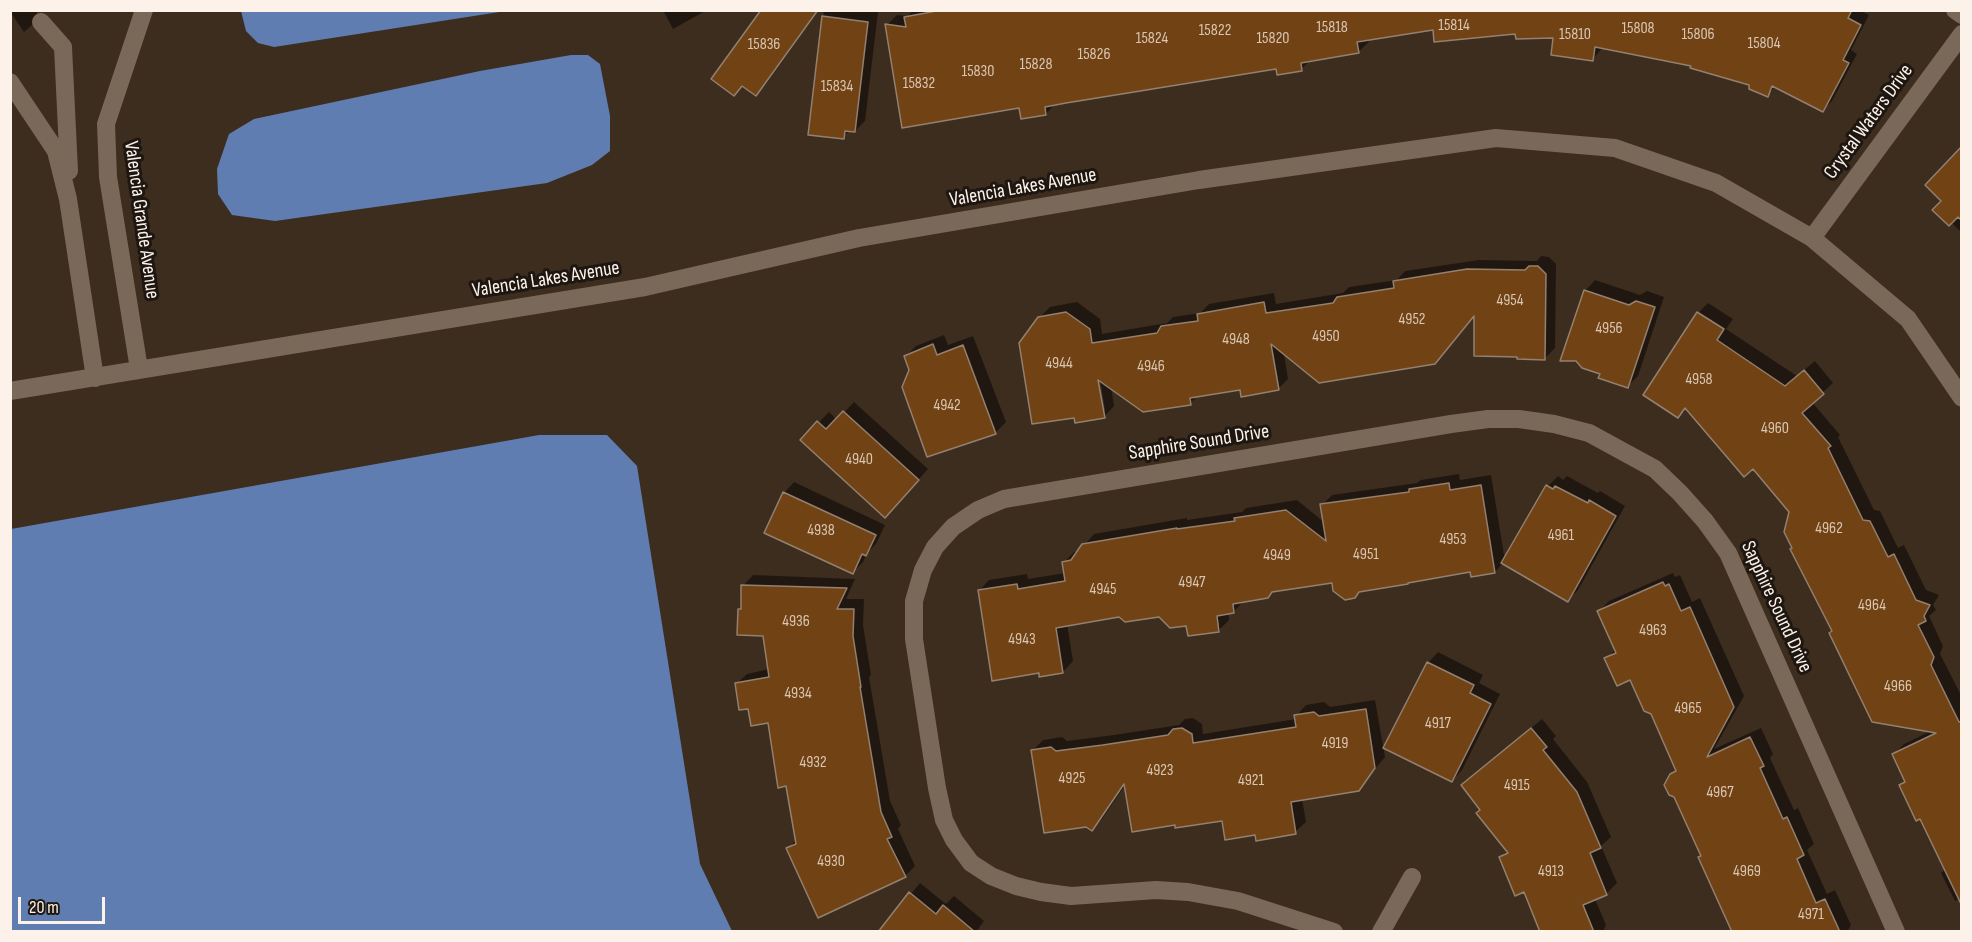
<!DOCTYPE html>
<style>
body{margin:0}
#map{position:relative;width:1972px;height:942px;overflow:hidden;background:#3d2d1f;font-family:"Sofia Sans Condensed",sans-serif}
canvas{display:block}
.frame{position:absolute;inset:0;border:12px solid #fdf2e9;pointer-events:none}
.scale{position:absolute;left:18px;top:897px;width:87px;height:27px;box-sizing:border-box;border:3px solid #fdf2e9;border-top:0;padding-left:8px;font-size:18px;line-height:21px;white-space:nowrap;color:#fdf2e9;-webkit-text-stroke:4px #1e1711;paint-order:stroke}
</style>
<div id="map">
<canvas width="1972" height="942"></canvas>
<div class="frame"></div>
<div class="scale">20 m</div>
</div>
<script>
const ctx = document.querySelector('canvas').getContext('2d');
ctx.lineJoin = 'round';
function fill(path, color) { ctx.fillStyle = color; ctx.fill(path, 'evenodd'); }
const poly = rows => new Path2D(rows.map(r => 'M' + r).join(''));
function stroke(path, color, width, dash) { ctx.strokeStyle = color; ctx.lineWidth = width; ctx.lineCap = dash ? 'butt' : 'round'; ctx.setLineDash(dash || []); ctx.stroke(path); }
function label(font, color, halo, rows, align = 'center') {
  ctx.font = font + ' "Sofia Sans Condensed",sans-serif'; ctx.lineWidth = 6; ctx.setLineDash([]); ctx.textBaseline = 'middle'; ctx.strokeStyle = halo; ctx.fillStyle = color; for (const [text, x, y, turn = 0] of rows) {
    ctx.save(); ctx.translate(x, y); ctx.rotate((+turn || 0) * Math.PI / 180); ctx.textAlign = isNaN(turn) ? turn : align; if (halo) ctx.strokeText(text, 0, 0); ctx.fillText(text, 0, 0); ctx.restore();
  }
}
fill(poly([
 [241,11,241,10,506,11,274,47,258,43,246,31],
 [571,55,588,55,600,64,610,116,610,151,592,165,547,183,275,221,232,215,218,194,217,169,229,134,254,119,480,71],
 [539,435,607,435,637,466,700,864,732,931,11,931,11,529]
]), '#607db1');
fill(poly([
 [12,10,37,10,38,20,24,32,11,13],
 [665,10,707,10,673,29,664,12],
 [763,10,819,10,766,84,756,94,743,85,734,94],
 [824,10,878,12,865,121,855,131,850,130,843,137,810,133],
 [913,10,1672,10,1603,47,1592,60,1555,37,1517,32,1434,28,1368,39,1369,42,1358,52,1311,60,1301,69,1277,67,1055,104,1046,114,1021,106,887,25,897,15,908,16],
 [1704,10,1859,10,1869,15,1851,50,1857,54,1832,101,1823,110,1776,86,1767,95,1751,84],
 [1962,148,1962,233,1951,222,1944,201],
 [1541,256,1549,257,1556,264,1555,348,1544,359,1476,314,1284,353,1288,379,1278,389,1242,389,1198,396,1190,403,1111,387,1114,406,1104,417,1039,318,1050,307,1077,302,1100,319,1102,334,1167,323,1173,317,1200,313,1209,304,1274,293,1276,304,1343,293,1349,287,1397,280,1405,271,1479,260,1537,261],
 [1099,372,1105,410,1102,410,1096,373],
 [1595,280,1640,295,1647,291,1664,297,1638,376,1628,386,1602,373,1585,291],
 [1708,303,1733,319,1726,329,1797,376,1815,361,1833,383,1812,402,1840,435,1838,437,1874,510,1880,511,1898,548,1904,545,1926,590,1939,595,1933,605,1936,610,1929,616,1943,646,1940,654,1962,697,1962,898,1955,901,1941,873,1946,869,1921,817,1901,785,1906,780,1894,754,1904,744,1931,731,1833,630,1790,512,1753,467,1687,407,1678,416,1698,313],
 [944,335,948,345,973,336,1006,422,996,432,928,455,911,370,906,356,916,346],
 [854,402,928,469,895,506,802,440,829,412,837,420],
 [1459,474,1460,480,1491,475,1505,561,1548,486,1558,476,1563,480,1567,476,1598,493,1600,491,1625,506,1578,590,1568,600,1503,563,1495,572,1471,571,1333,581,1274,590,1267,597,1244,601,1234,611,1228,612,1229,620,1219,630,1187,624,1159,615,1119,616,1067,624,1073,661,1063,672,1040,671,979,591,989,580,1027,574,1028,579,1066,573,1064,562,1074,552,1079,551,1094,534,1187,518,1187,520,1242,512,1246,508,1297,500,1324,522,1322,505,1332,495,1417,483,1421,480],
 [794,482,885,525,876,544,868,552,863,562,853,572,784,493],
 [1673,573,1675,577,1680,575,1692,602,1700,598,1744,696,1714,749,1761,728,1773,754,1770,758,1794,810,1798,808,1814,844,1807,850,1827,894,1835,890,1851,925,1847,932,1741,932,1702,855,1671,775,1677,769,1652,713,1631,679,1606,659,1616,649,1599,611,1609,601],
 [753,575,855,579,846,599,864,599,863,625,871,675,869,677,890,801,901,825,898,829,915,866,905,876,788,849,796,840,788,785,769,721,750,707,736,684,747,674,769,669,764,634,739,609,742,606,743,586],
 [1438,652,1483,675,1479,683,1500,694,1462,770,1452,781,1385,747,1428,663],
 [1375,700,1385,757,1358,789,1302,799,1306,822,1295,832,1256,834,1223,819,1176,824,1126,784,1102,819,1092,829,1033,750,1043,740,1062,737,1067,741,1114,735,1179,725,1185,719,1193,718,1202,724,1203,734,1296,719,1296,716,1306,705,1324,702,1330,707],
 [1542,719,1556,736,1553,739,1587,782,1611,837,1601,846,1617,883,1607,893,1595,899,1606,925,1603,932,1542,932,1524,890,1500,858,1508,850,1482,809,1463,785],
 [920,883,946,904,954,896,984,921,976,932,879,932]
]), '#0007');
const building = poly([
 [761,10,818,10,756,96,742,86,734,96,711,79,761,10],
 [942,10,1852,10,1848,18,1861,25,1843,60,1849,63,1823,112,1772,86,1768,97,1749,89,1749,85,1690,68,1691,66,1595,47,1593,61,1551,55,1553,38,1516,39,1515,34,1434,42,1433,30,1357,42,1359,53,1301,63,1302,71,1277,75,1276,69,1066,103,1045,107,1046,115,1021,119,1019,108,902,128,885,24,906,27,904,17,942,10],
 [822,16,868,22,855,132,845,131,844,139,808,135,822,16],
 [1962,146,1962,221,1958,217,1949,226,1932,210,1941,201,1925,185,1962,146],
 [1529,266,1538,266,1546,274,1545,360,1517,359,1517,357,1474,356,1474,316,1435,364,1319,383,1271,344,1279,390,1241,397,1240,390,1190,398,1191,405,1143,412,1098,380,1105,418,1075,423,1074,418,1032,424,1019,343,1038,317,1066,312,1090,329,1092,343,1157,333,1161,326,1198,321,1197,314,1264,302,1266,313,1333,303,1337,297,1394,288,1393,281,1467,269,1525,270,1529,266],
 [1584,290,1629,305,1636,301,1655,307,1628,388,1598,378,1600,374,1582,368,1576,361,1560,361,1584,290],
 [1697,312,1724,329,1717,340,1785,386,1804,370,1824,394,1802,413,1831,446,1828,448,1863,520,1870,521,1888,557,1894,554,1916,600,1930,605,1924,616,1926,621,1918,625,1934,657,1931,665,1959,722,1962,721,1962,906,1920,819,1916,821,1899,785,1905,782,1892,754,1936,733,1872,722,1829,633,1832,631,1790,549,1792,548,1784,532,1789,512,1753,469,1744,477,1685,408,1678,418,1643,395,1697,312],
 [933,344,937,355,963,345,996,434,927,457,902,387,909,370,904,356,933,344],
 [843,411,919,480,885,518,800,440,817,421,826,429,843,411],
 [1449,483,1450,490,1481,485,1495,573,1471,577,1470,572,1408,583,1408,584,1359,592,1355,598,1345,600,1333,591,1332,583,1272,592,1268,598,1233,604,1234,613,1217,616,1219,632,1188,636,1186,626,1170,628,1159,617,1125,622,1119,617,1056,628,1063,673,1039,677,1039,673,992,681,978,590,1017,584,1018,589,1065,581,1062,562,1071,560,1082,544,1177,528,1177,529,1235,521,1234,518,1286,510,1326,541,1320,504,1409,492,1409,489,1449,483],
 [1546,485,1553,489,1555,486,1588,503,1589,500,1616,516,1568,602,1501,563,1546,485],
 [783,492,876,535,866,556,862,554,853,574,764,533,783,492],
 [1663,582,1665,586,1669,584,1681,611,1690,607,1734,707,1707,757,1750,737,1764,766,1760,768,1783,819,1787,817,1804,855,1797,859,1816,903,1825,899,1840,932,1732,932,1698,857,1701,856,1674,797,1669,795,1664,785,1670,774,1676,771,1651,714,1644,711,1630,680,1617,686,1604,658,1616,653,1597,611,1663,582],
 [741,585,847,588,837,609,854,609,853,636,861,687,860,687,881,812,892,837,887,839,906,877,818,918,786,848,796,844,786,786,778,788,768,723,751,726,748,709,739,710,735,683,769,677,763,636,737,635,738,609,741,609,741,585],
 [1427,662,1474,685,1470,693,1491,704,1452,782,1383,748,1427,662],
 [1366,709,1375,768,1359,791,1291,802,1296,834,1256,841,1255,835,1225,840,1222,821,1175,828,1175,825,1132,832,1124,784,1092,831,1086,827,1044,833,1031,750,1051,747,1056,751,1103,745,1168,735,1173,729,1182,728,1192,734,1193,743,1296,727,1294,715,1314,712,1319,716,1366,709],
 [1531,728,1547,747,1543,750,1577,792,1601,848,1590,853,1607,895,1583,905,1594,932,1540,932,1524,892,1515,896,1499,857,1508,853,1476,813,1480,810,1461,785,1531,728],
 [909,892,936,914,943,905,975,932,878,932,909,892]
]);
fill(building, '#714314');
stroke(building, '#938070', 1.5);
stroke(poly([
 [1955,10,1962,15],
 [41,22,63,47,69,171],
 [10,82,56,151,68,199,95,378],
 [1812,238,1962,34],
 [139,369,108,177,106,124,144,10],
 [10,391,645,287,859,238,1199,180,1496,138,1615,148,1716,183,1812,238,1908,319,1962,398],
 [1334,932,1238,901,1188,892,1156,890,1071,896,1041,892,1016,886,991,876,971,863,954,840,944,820,937,788,914,639,914,601,923,570,935,547,953,527,978,510,1004,499,1451,424,1488,419,1519,419,1554,424,1589,433,1655,469,1680,493,1705,521,1728,553,1896,932],
 [1381,932,1412,877]
]), '#7a6858', 18);
label('16px', '#dac6b4', null, [
 ["15814",1454,26],
 ["15818",1332,28],
 ["15808",1638,29],
 ["15822",1215,31],
 ["15810",1575,35],
 ["15806",1698,35],
 ["15824",1152,39],
 ["15820",1273,39],
 ["15804",1764,44],
 ["15836",764,45],
 ["15826",1094,55],
 ["15828",1036,65],
 ["15830",978,72],
 ["15832",919,84],
 ["15834",837,87],
 ["4954",1510,301],
 ["4952",1412,320],
 ["4956",1609,329],
 ["4950",1326,337],
 ["4948",1236,340],
 ["4944",1059,364],
 ["4946",1151,367],
 ["4958",1699,380],
 ["4942",947,406],
 ["4960",1775,429],
 ["4940",859,460],
 ["4962",1829,529],
 ["4938",821,531],
 ["4961",1561,536],
 ["4953",1453,540],
 ["4951",1366,555],
 ["4949",1277,556],
 ["4947",1192,583],
 ["4945",1103,590],
 ["4964",1872,606],
 ["4936",796,622],
 ["4963",1653,631],
 ["4943",1022,640],
 ["4966",1898,687],
 ["4934",798,694],
 ["4965",1688,709],
 ["4917",1438,724],
 ["4919",1335,744],
 ["4932",813,763],
 ["4923",1160,771],
 ["4925",1072,779],
 ["4921",1251,781],
 ["4915",1517,786],
 ["4967",1720,793],
 ["4930",831,862],
 ["4913",1551,872],
 ["4969",1747,872],
 ["4971",1811,915]
]);
label('20px', '#fdf2e9', '#1e1711', [
 ["Crystal Waters Drive",1869,122,-54],
 ["Valencia Lakes Avenue",1023,188,-10],
 ["Valencia Grande Avenue",141,220,82],
 ["Valencia Lakes Avenue",546,280,-9],
 ["Sapphire Sound Drive",1199,443,-9],
 ["Sapphire Sound Drive",1776,607,65]
]);
</script>
